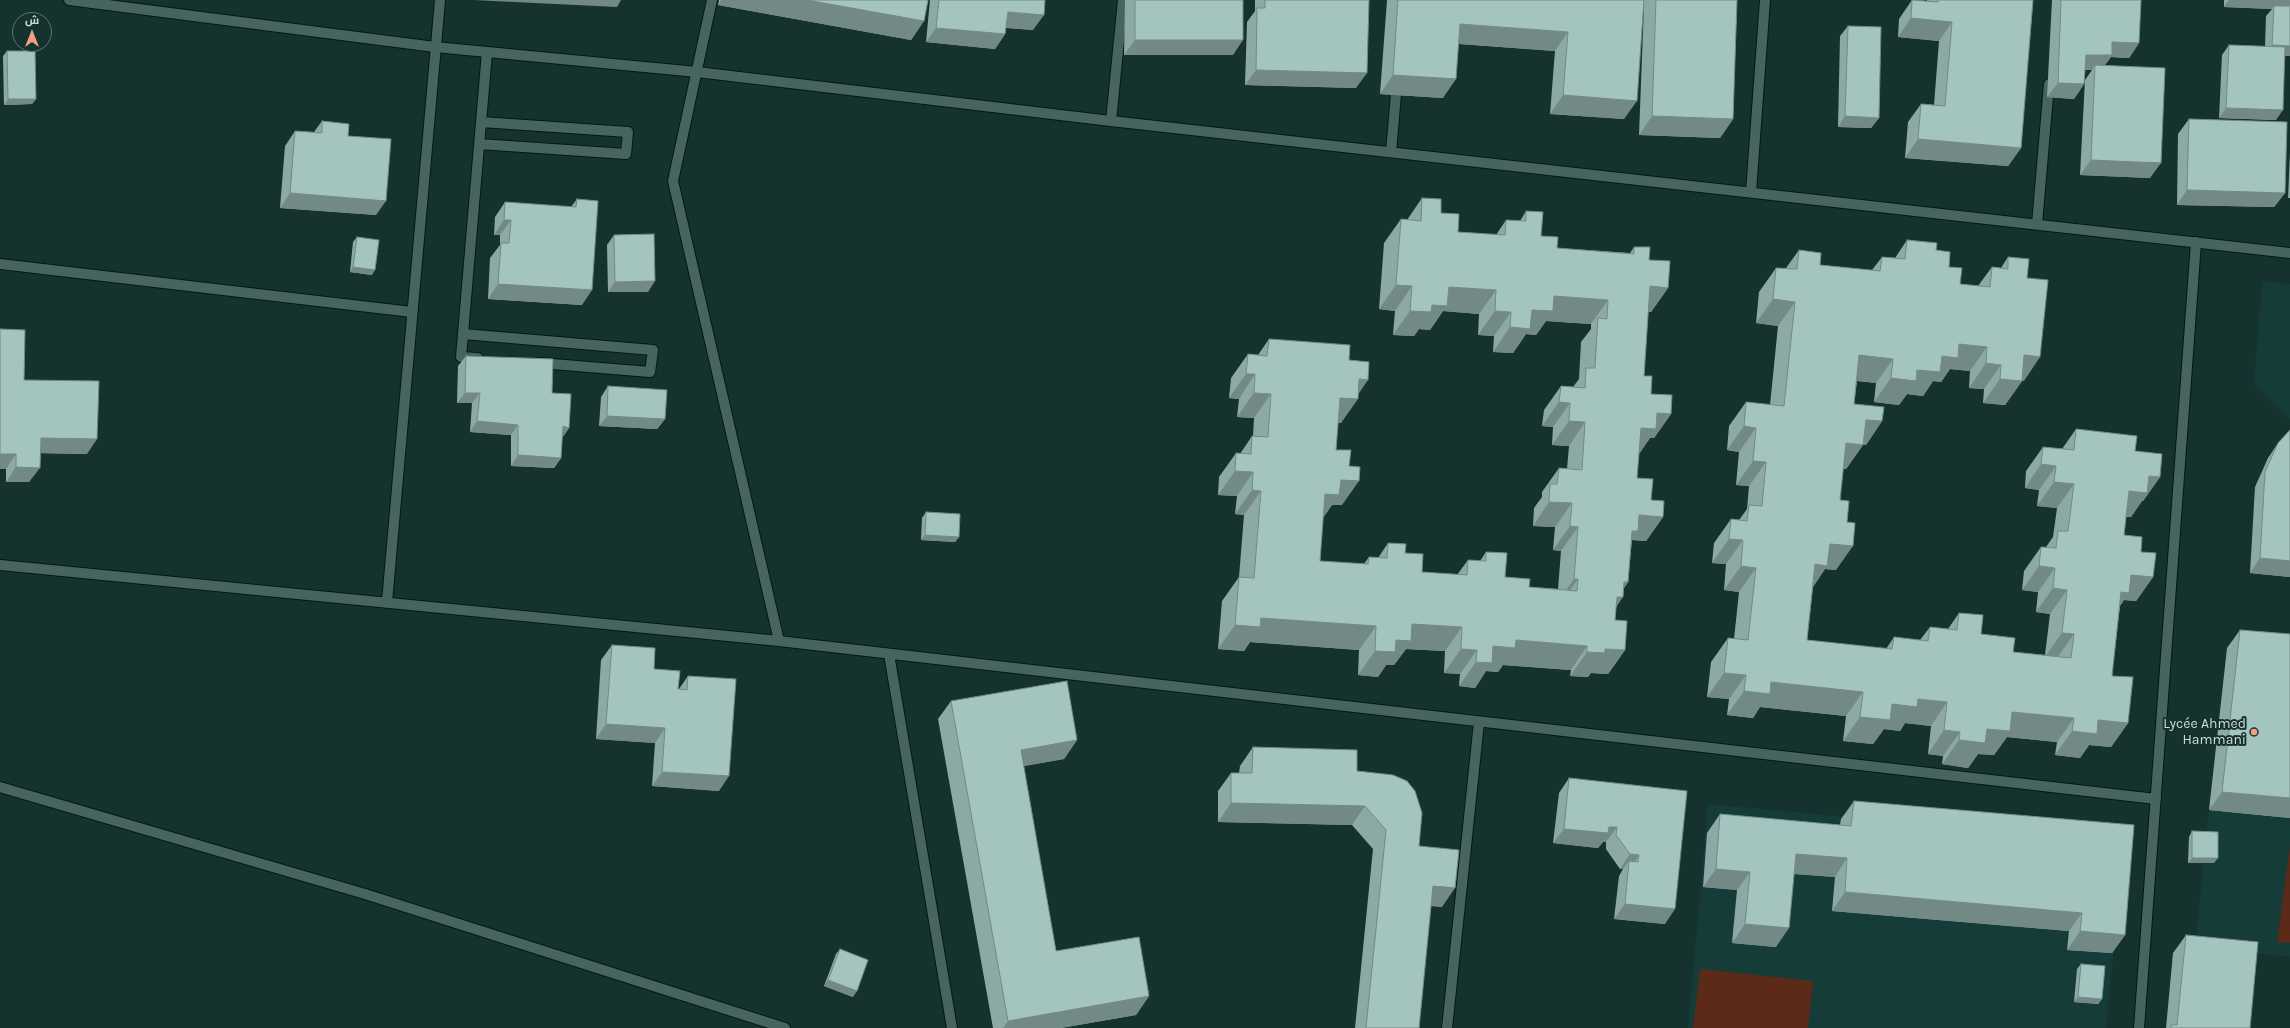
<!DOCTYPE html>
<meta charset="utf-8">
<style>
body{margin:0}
#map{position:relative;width:2290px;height:1028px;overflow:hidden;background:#16322f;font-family:Karla,Cairo,sans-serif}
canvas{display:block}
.north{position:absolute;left:12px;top:12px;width:40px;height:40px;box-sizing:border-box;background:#16322f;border:1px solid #5f7674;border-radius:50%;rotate:0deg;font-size:11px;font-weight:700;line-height:16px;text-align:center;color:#cddddb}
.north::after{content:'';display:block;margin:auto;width:14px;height:18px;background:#f3a081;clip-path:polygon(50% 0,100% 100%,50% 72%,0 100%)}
</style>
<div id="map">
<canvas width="2290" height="1028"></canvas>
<div class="north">ش</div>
</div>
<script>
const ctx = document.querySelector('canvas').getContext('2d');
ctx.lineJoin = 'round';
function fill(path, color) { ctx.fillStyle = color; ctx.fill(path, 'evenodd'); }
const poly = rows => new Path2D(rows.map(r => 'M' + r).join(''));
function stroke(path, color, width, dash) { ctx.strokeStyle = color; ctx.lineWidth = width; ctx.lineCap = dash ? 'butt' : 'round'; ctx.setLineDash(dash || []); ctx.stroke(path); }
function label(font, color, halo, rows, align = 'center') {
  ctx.font = font + ' Karla,sans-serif'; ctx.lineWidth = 4; ctx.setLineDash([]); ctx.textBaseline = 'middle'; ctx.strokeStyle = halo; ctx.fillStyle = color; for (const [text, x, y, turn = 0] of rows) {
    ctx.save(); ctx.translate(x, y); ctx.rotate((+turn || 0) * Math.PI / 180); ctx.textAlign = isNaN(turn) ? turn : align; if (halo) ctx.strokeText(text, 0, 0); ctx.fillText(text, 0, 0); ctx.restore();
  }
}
fill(poly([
 [2262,281,2290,284,2290,419,2254,383],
 [2290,654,2290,957,2195,947,2209,810],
 [1708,804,2124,843,2106,1028,1688,1028]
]), '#153c39');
fill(poly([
 [2290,845,2290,943,2277,942],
 [1700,969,1813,981,1808,1028,1693,1028]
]), '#5b2a18');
const lane = poly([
 [479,144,626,154,628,132,481,122],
 [463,334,653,350,650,372,540,363],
 [478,358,461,357,487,52]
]);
const street = poly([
 [712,0,673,181,779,641],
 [1111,121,1123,0],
 [1391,152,1397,82],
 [1751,192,1765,0],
 [2037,224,2049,84],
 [0,264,412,312],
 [0,565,779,641,2156,799],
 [387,602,440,0],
 [889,654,952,1028],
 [0,787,365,894,785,1028],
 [1447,1028,1479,722],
 [2139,1028,2196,242]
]);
const secondary = poly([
 [69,0,435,47,697,72,1111,121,2290,253]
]);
stroke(lane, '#001917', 12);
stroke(street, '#001917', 12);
stroke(secondary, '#001917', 12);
stroke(lane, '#476461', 10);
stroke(street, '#476461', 10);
stroke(secondary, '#476461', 10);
fill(poly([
 [719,0,928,0,924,21,911,40,718,5],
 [930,0,1045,0,1033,30,1006,28,1005,34,995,49,926,42],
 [1125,0,1243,0,1233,55,1124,55],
 [1255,0,1369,0,1356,88,1245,85,1247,22,1255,11],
 [1387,0,1737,0,1733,119,1720,138,1639,135,1644,5,1624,119,1550,114,1555,51,1459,44,1443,98,1380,94],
 [1912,0,1927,1,1927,0,2033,0,2021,148,2008,166,1905,158,1908,122,1921,104,1934,105,1939,41,1898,37,1899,19],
 [2052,0,2141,0,2139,43,2129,58,2111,57,2105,65,2150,178,2080,175,2085,80,2092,70,2085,70,2084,84,2074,99,2047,97],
 [2224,0,2290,0,2290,56,2285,56,2276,120,2219,118,2222,55,2229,45,2265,47,2266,16,2272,9,2224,7],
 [1848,26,1879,118,1871,128,1838,127,1840,36],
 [7,51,36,99,32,104,4,105,3,56],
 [2189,119,2285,193,2274,207,2177,205,2178,134],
 [322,121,348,136,376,215,280,208,285,146,295,131,314,132],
 [2290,152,2290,198,2288,198],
 [1422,198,1441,213,1458,232,1496,235,1506,220,1520,221,1526,211,1541,236,1557,248,1630,253,1634,247,1649,260,1668,288,1651,312,1648,312,1644,376,1651,394,1671,414,1654,438,1650,438,1639,454,1637,478,1663,517,1646,541,1632,540,1628,582,1624,588,1616,608,1615,620,1625,650,1608,674,1591,673,1588,677,1570,676,1571,670,1503,665,1498,672,1486,671,1475,688,1459,686,1460,674,1444,673,1445,651,1406,649,1394,665,1386,665,1378,677,1358,675,1359,650,1250,642,1244,651,1218,649,1222,601,1239,577,1244,515,1235,514,1237,496,1218,495,1219,477,1236,453,1240,454,1252,436,1253,436,1254,418,1237,417,1239,399,1229,398,1231,378,1248,354,1258,355,1269,339,1349,360,1358,393,1341,423,1338,423,1336,450,1342,505,1332,505,1323,518,1320,561,1364,564,1369,557,1378,558,1388,543,1405,553,1422,572,1457,575,1468,560,1480,561,1486,552,1505,577,1529,587,1558,589,1561,551,1553,550,1555,527,1533,526,1534,508,1542,497,1542,492,1559,468,1567,469,1569,446,1552,445,1553,427,1542,426,1544,410,1561,386,1573,387,1579,379,1581,342,1591,329,1591,324,1546,321,1536,335,1526,334,1513,353,1493,352,1494,336,1478,335,1479,314,1443,311,1430,330,1419,329,1414,336,1393,335,1395,311,1379,309,1384,243,1401,219,1407,220],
 [577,199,582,305,488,299,490,258,500,245,500,235,494,235,495,217,505,202,571,207],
 [614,235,648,292,608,292,607,245],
 [357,237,372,275,350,272,353,242],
 [1907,240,1936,250,1949,267,1960,284,1978,286,1992,267,2001,268,2008,257,2027,278,2024,381,2022,381,2005,405,1983,403,1984,389,1969,388,1970,371,1950,369,1941,382,1933,381,1923,396,1907,394,1899,405,1874,402,1876,383,1857,381,1854,404,1882,421,1866,445,1863,445,1846,469,1843,469,1840,500,1836,570,1825,569,1813,587,1807,640,1886,649,1894,637,1920,640,1930,627,1948,629,1959,613,1981,634,2013,652,2045,655,2050,614,2036,612,2038,592,2022,590,2024,571,2041,547,2046,547,2053,537,2057,508,2037,506,2039,490,2025,488,2026,471,2043,447,2062,449,2076,429,2135,451,2160,477,2143,501,2142,501,2131,517,2126,517,2124,535,2141,552,2153,577,2136,601,2124,600,2120,606,2112,676,2128,723,2111,747,2089,745,2080,758,2055,755,2057,742,2007,737,1994,755,1978,754,1968,768,1942,764,1943,756,1928,754,1931,726,1905,723,1900,731,1884,729,1873,744,1843,741,1846,716,1760,707,1753,718,1727,715,1729,699,1707,697,1711,662,1728,638,1734,639,1739,592,1724,590,1726,564,1712,563,1714,543,1731,519,1739,520,1747,509,1749,486,1736,485,1739,452,1727,450,1729,426,1746,402,1770,405,1778,326,1756,323,1759,292,1776,268,1786,268,1799,250,1820,265,1872,270,1882,257,1895,258],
 [466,356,552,393,569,428,562,438,561,458,554,468,511,466,511,435,470,432,472,403,457,403,458,366],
 [24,380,87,454,40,453,29,482,6,482,6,469],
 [608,386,665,419,657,429,599,426,601,397],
 [2290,430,2290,577,2250,573,2255,487,2268,458,2278,443],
 [926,512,959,537,955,542,921,540,922,518],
 [2240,630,2290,634,2290,818,2209,810,2227,648],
 [612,645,654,669,678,689,679,689,688,676,719,791,652,786,655,743,596,739,601,660],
 [951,701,1077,740,1064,759,1023,766,1056,951,1149,996,1136,1015,1061,1028,993,1028,938,719],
 [1253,747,1357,771,1419,846,1442,907,1431,906,1419,1028,1355,1028,1373,849,1352,825,1218,822,1218,791,1231,773,1239,773,1240,766],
 [1569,778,1687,791,1665,924,1614,919,1619,876,1623,869,1620,869,1606,849,1606,842,1603,842,1598,848,1553,843,1559,793],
 [1854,801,2134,825,2125,935,2112,953,2067,950,2069,931,1832,911,1835,877,1794,874,1776,947,1732,943,1737,890,1703,887,1707,833,1720,814,1840,825,1841,819],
 [2192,831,2214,863,2188,863,2189,837],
 [2186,935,2250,1028,2166,1028,2173,953],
 [840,949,853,997,824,986,836,954],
 [2081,964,2102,999,2098,1004,2074,1002,2077,969]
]), '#8da9a5');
fill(poly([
 [473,0,621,0,617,7],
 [721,0,807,0,924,21,911,40,718,5],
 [2229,0,2290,0,2290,9,2274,6,2272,9,2224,7],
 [1008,12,1044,15,1033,30,997,27],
 [1911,18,1952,22,1939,41,1898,37],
 [1460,24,1568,32,1555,51,1447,43],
 [936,28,1005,34,995,49,926,42],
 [1135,40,1243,40,1233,55,1124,55],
 [2112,42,2139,43,2129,58,2111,57,2101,70,2095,65,2092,70,2075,69,2086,55],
 [2272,45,2290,46,2290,56,2265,55],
 [1256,70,1367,73,1356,88,1245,85],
 [1393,75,1456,79,1443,98,1380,94],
 [2058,83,2084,84,2074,99,2047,97],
 [1563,95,1637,101,1624,119,1550,114],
 [8,99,36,99,32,104,4,105],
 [2226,108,2283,110,2276,120,2219,118],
 [1652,116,1733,119,1720,138,1639,135],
 [1845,116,1879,118,1871,128,1838,127],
 [1918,139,2021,148,2008,166,1905,158],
 [2091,160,2161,163,2150,178,2080,175],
 [2187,190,2285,193,2274,207,2177,205],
 [290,193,386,201,376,215,280,208],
 [504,220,511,220,500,235,494,235],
 [353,267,375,270,372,275,350,272],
 [655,281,648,292,608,292,615,282],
 [498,284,592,290,582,305,488,299],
 [1396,285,1412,286,1395,311,1379,309],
 [1650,286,1668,288,1651,312,1633,311],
 [1449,287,1496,290,1479,314,1443,311,1430,330,1419,329,1414,336,1393,335,1410,311,1432,305],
 [1554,296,1608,300,1591,324,1546,321,1536,335,1526,334,1513,353,1493,352,1510,327,1532,310],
 [1773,299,1795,302,1778,326,1756,323],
 [1495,311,1511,312,1494,336,1478,335],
 [1959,344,1987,347,1970,371,1950,369,1941,382,1933,381,1923,396,1907,394,1899,405,1874,402,1891,378,1917,370,1942,356],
 [1859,355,1893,359,1876,383,1842,379],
 [2024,355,2040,357,2024,381,2022,381,2005,405,1983,403,2000,379],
 [1986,363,2001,365,1984,389,1969,388],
 [1246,374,1255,374,1239,399,1229,398],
 [1359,379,1368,380,1355,399,1358,399,1341,423,1323,422,1340,398],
 [465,393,480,393,472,403,457,403],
 [1254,393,1271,394,1254,418,1237,417],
 [1559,402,1570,403,1553,427,1542,426],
 [1657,413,1671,414,1654,438,1650,438,1639,454,1624,452,1641,428],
 [607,416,665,419,657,429,599,426],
 [1866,420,1882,421,1866,445,1863,445,1846,469,1829,467,1846,443],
 [477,421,518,425,511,435,470,432],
 [1569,421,1585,422,1569,446,1552,445],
 [563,426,569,428,562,438],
 [1744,426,1756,428,1739,452,1727,450],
 [41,438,97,439,87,454,30,453],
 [0,454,16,454,6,469,0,469],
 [518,455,561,458,554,468,511,466],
 [1753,461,1766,462,1749,486,1736,485],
 [2041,464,2056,466,2039,490,2025,488],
 [16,467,40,468,29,482,6,482],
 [1235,471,1253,472,1237,496,1218,495],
 [2149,476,2160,477,2143,501,2142,501,2131,517,2112,515,2129,491],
 [1341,480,1359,481,1342,505,1332,505,1322,519,1325,494],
 [2054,482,2074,484,2057,508,2037,506],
 [1252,490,1261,491,1244,515,1235,514],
 [1549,502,1572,503,1555,527,1533,526],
 [1639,515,1663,517,1646,541,1632,540,1621,555],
 [1570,526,1578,527,1561,551,1553,550],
 [925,535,959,537,955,542,921,540],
 [1729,539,1743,540,1726,564,1712,563],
 [1830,544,1853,546,1836,570,1825,569,1810,590,1798,589],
 [2260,558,2290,561,2290,577,2250,573],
 [1741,566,1756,568,1739,592,1724,590],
 [2039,566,2055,568,2038,592,2022,590],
 [2131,575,2153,577,2136,601,2124,600,2112,617,2104,616],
 [1574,579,1578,579,1561,603,1557,603],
 [1624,582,1628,582,1618,597,1623,597,1606,622,1600,621],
 [2053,588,2067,590,2050,614,2036,612],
 [1261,618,1376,626,1359,650,1250,642,1244,651,1218,649,1235,625],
 [1412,624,1462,627,1445,651,1406,649,1394,665,1386,665,1378,677,1358,675,1375,651,1396,640],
 [2062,633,2074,634,2057,658,2045,657],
 [1516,640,1587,646,1571,670,1503,665,1498,672,1486,671,1475,688,1459,686,1476,662,1493,646],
 [1461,649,1477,650,1460,674,1444,673],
 [1605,649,1625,650,1608,674,1591,673,1588,677,1570,676,1587,652],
 [1724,673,1746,675,1729,699,1707,697],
 [1771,682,1863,692,1846,716,1760,707,1753,718,1727,715,1744,691],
 [1918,699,1947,702,1931,726,1905,723,1900,731,1884,729,1873,744,1843,741,1860,717,1892,704],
 [2012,712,2074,718,2057,742,2007,737,1994,755,1978,754,1968,768,1942,764,1959,740,1987,729],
 [2098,720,2128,723,2111,747,2089,745,2080,758,2055,755,2072,731],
 [606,724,665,728,655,743,596,739],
 [1944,730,1960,732,1943,756,1928,754],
 [1077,740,1064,759,1008,769,1021,750],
 [662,772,729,776,719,791,652,786],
 [2222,792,2290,798,2290,818,2209,810],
 [1231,803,1365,806,1352,825,1218,822],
 [1609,827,1617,827,1606,842,1603,842,1598,848,1553,843,1564,829],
 [1630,854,1639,855,1629,870,1629,861,1623,869,1620,869],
 [1796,854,1847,858,1835,877,1783,873],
 [2192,858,2218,858,2214,863,2188,863],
 [1716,869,1750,872,1737,890,1703,887],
 [1433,886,1455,888,1442,907,1420,904],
 [1845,892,2082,913,2069,931,1832,911],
 [1625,904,1675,909,1665,924,1614,919],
 [1745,924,1789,928,1776,947,1732,943],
 [2080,931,2125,935,2112,953,2067,950],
 [828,980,857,991,853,997,824,986],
 [1149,996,1136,1015,1061,1028,1003,1028,1008,1021],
 [2078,997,2102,999,2098,1004,2074,1002]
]), '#738986');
const building = poly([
 [807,0,928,0,924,21,807,0],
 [939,0,1045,0,1044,15,1008,12,1005,34,936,28,939,0],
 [1135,0,1243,0,1243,40,1135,40,1135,0],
 [1265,0,1369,0,1367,73,1256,70,1257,8,1265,8,1265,0],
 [1398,0,1644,0,1637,101,1563,95,1568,32,1460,24,1456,79,1393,75,1398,0],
 [1656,0,1737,0,1733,119,1652,116,1656,0],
 [1912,0,1938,2,1938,0,2033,0,2021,148,1918,139,1921,104,1945,106,1952,22,1911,18,1912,0],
 [2061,0,2141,0,2139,43,2112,42,2112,55,2086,55,2084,84,2058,83,2061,0],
 [2274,6,2290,6,2290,46,2272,45,2274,6],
 [1848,26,1881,27,1879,118,1845,116,1848,26],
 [2229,45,2285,47,2283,110,2226,108,2229,45],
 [7,51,35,51,36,99,8,99,7,51],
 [2095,65,2165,68,2161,163,2091,160,2095,65],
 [2189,119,2287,122,2285,193,2187,190,2189,119],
 [322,121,349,124,348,136,391,139,386,201,290,193,295,131,322,133,322,121],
 [1422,198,1441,199,1441,213,1459,214,1458,232,1505,235,1506,220,1526,221,1526,211,1543,212,1541,236,1558,237,1557,248,1634,254,1634,247,1650,247,1649,260,1670,261,1668,288,1650,286,1644,376,1652,376,1651,394,1672,395,1671,414,1657,413,1656,429,1641,428,1637,478,1653,479,1651,500,1664,501,1663,517,1639,515,1638,531,1632,531,1628,582,1624,582,1623,597,1617,597,1615,620,1627,621,1625,650,1605,649,1605,653,1587,652,1587,646,1516,640,1515,648,1493,646,1492,663,1476,662,1477,650,1461,649,1462,627,1412,624,1411,641,1396,640,1395,652,1375,651,1376,626,1261,618,1260,627,1235,625,1239,577,1254,578,1261,491,1252,490,1253,472,1235,471,1236,453,1251,454,1252,436,1268,437,1271,394,1254,393,1255,374,1246,374,1248,354,1267,356,1269,339,1350,345,1349,360,1369,362,1368,380,1359,379,1358,399,1340,398,1336,450,1351,450,1349,466,1360,467,1359,481,1341,480,1339,495,1325,494,1320,561,1368,564,1369,557,1387,558,1388,543,1406,544,1405,553,1423,554,1422,572,1467,575,1468,560,1486,561,1486,552,1507,553,1505,577,1530,579,1529,587,1577,591,1578,579,1574,579,1578,527,1570,526,1572,503,1549,502,1550,484,1557,484,1559,468,1582,470,1585,422,1569,421,1570,403,1559,402,1561,386,1585,388,1586,368,1595,368,1598,318,1607,319,1608,300,1554,296,1553,311,1532,310,1530,329,1510,327,1511,312,1495,311,1496,290,1449,287,1447,306,1432,305,1431,312,1410,311,1412,286,1396,285,1401,219,1421,221,1422,198],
 [577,199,598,201,592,290,498,284,501,243,509,243,511,220,504,220,505,202,576,207,577,199],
 [654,234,655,281,615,282,614,235,654,234],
 [357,237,379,240,375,270,353,267,357,237],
 [1907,240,1937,243,1936,250,1950,252,1949,267,1962,268,1960,284,1990,287,1992,267,2008,269,2008,257,2029,259,2027,278,2048,280,2040,357,2024,355,2022,381,2000,379,2001,365,1986,363,1987,347,1959,344,1958,358,1942,356,1940,372,1917,370,1916,381,1891,378,1893,359,1859,355,1854,404,1884,407,1882,421,1866,420,1863,445,1846,443,1840,500,1849,501,1847,522,1855,523,1853,546,1830,544,1827,566,1815,564,1807,640,1892,649,1894,637,1928,641,1930,627,1957,630,1959,613,1983,615,1981,634,2015,638,2013,652,2071,658,2074,634,2062,633,2067,590,2053,588,2055,568,2039,566,2041,547,2056,548,2058,531,2068,531,2074,484,2054,482,2056,466,2041,464,2043,447,2074,450,2076,429,2137,436,2135,451,2162,454,2160,477,2149,476,2147,493,2129,491,2124,535,2142,537,2141,552,2156,553,2153,577,2131,575,2129,593,2121,592,2112,676,2133,677,2128,723,2098,720,2097,734,2072,731,2074,718,2012,712,2010,731,1987,729,1985,743,1959,740,1960,732,1944,730,1947,702,1918,699,1917,707,1892,704,1890,720,1860,717,1863,692,1771,682,1770,694,1744,691,1746,675,1724,673,1728,638,1748,640,1756,568,1741,566,1743,540,1729,539,1731,519,1747,521,1749,505,1762,506,1766,462,1753,461,1756,428,1744,426,1746,402,1784,406,1795,302,1773,299,1776,268,1797,269,1799,250,1821,253,1820,265,1880,271,1882,257,1905,259,1907,240],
 [0,329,25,330,24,380,99,381,97,439,41,438,40,468,16,467,16,454,0,454,0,329],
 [466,356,553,359,552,393,571,394,569,428,563,426,561,458,518,455,518,425,477,421,480,393,465,393,466,356],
 [608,386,667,390,665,419,607,416,608,386],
 [2290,430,2290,561,2260,558,2265,472,2278,443,2290,430],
 [926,512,960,514,959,537,925,535,926,512],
 [2240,630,2290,634,2290,798,2222,792,2240,630],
 [612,645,655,648,654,669,680,671,678,689,687,690,688,676,736,679,729,776,662,772,665,728,606,724,612,645],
 [1067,681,1077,740,1021,750,1056,951,1139,937,1149,996,1008,1021,951,701,1067,681],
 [1253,747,1357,750,1357,771,1393,775,1407,781,1415,791,1422,813,1419,846,1459,850,1455,888,1433,886,1419,1028,1366,1028,1386,830,1365,806,1231,803,1231,773,1252,773,1253,747],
 [1569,778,1687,791,1675,909,1625,904,1629,861,1638,862,1639,855,1630,854,1616,835,1617,827,1609,827,1608,833,1564,829,1569,778],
 [1854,801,2134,825,2125,935,2080,931,2082,913,1845,892,1847,858,1796,854,1789,928,1745,924,1750,872,1716,869,1720,814,1851,826,1854,801],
 [2192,831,2218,832,2218,858,2192,858,2192,831],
 [2186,935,2258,942,2250,1028,2171,1028,2171,1025,2177,1025,2186,935],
 [840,949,868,960,857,991,828,980,840,949],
 [2081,964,2105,966,2102,999,2078,997,2081,964]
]);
fill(building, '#a4c4c0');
stroke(building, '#738986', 1);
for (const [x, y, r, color] of [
 [2254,732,4,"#f3a081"]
]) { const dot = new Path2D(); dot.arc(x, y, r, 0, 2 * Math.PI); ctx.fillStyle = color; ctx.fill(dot); stroke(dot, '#16322f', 1.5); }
label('14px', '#cddddb', '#16322f', [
 ["Lycée Ahmed",2246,724],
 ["Hammani",2246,740]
], 'right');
</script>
